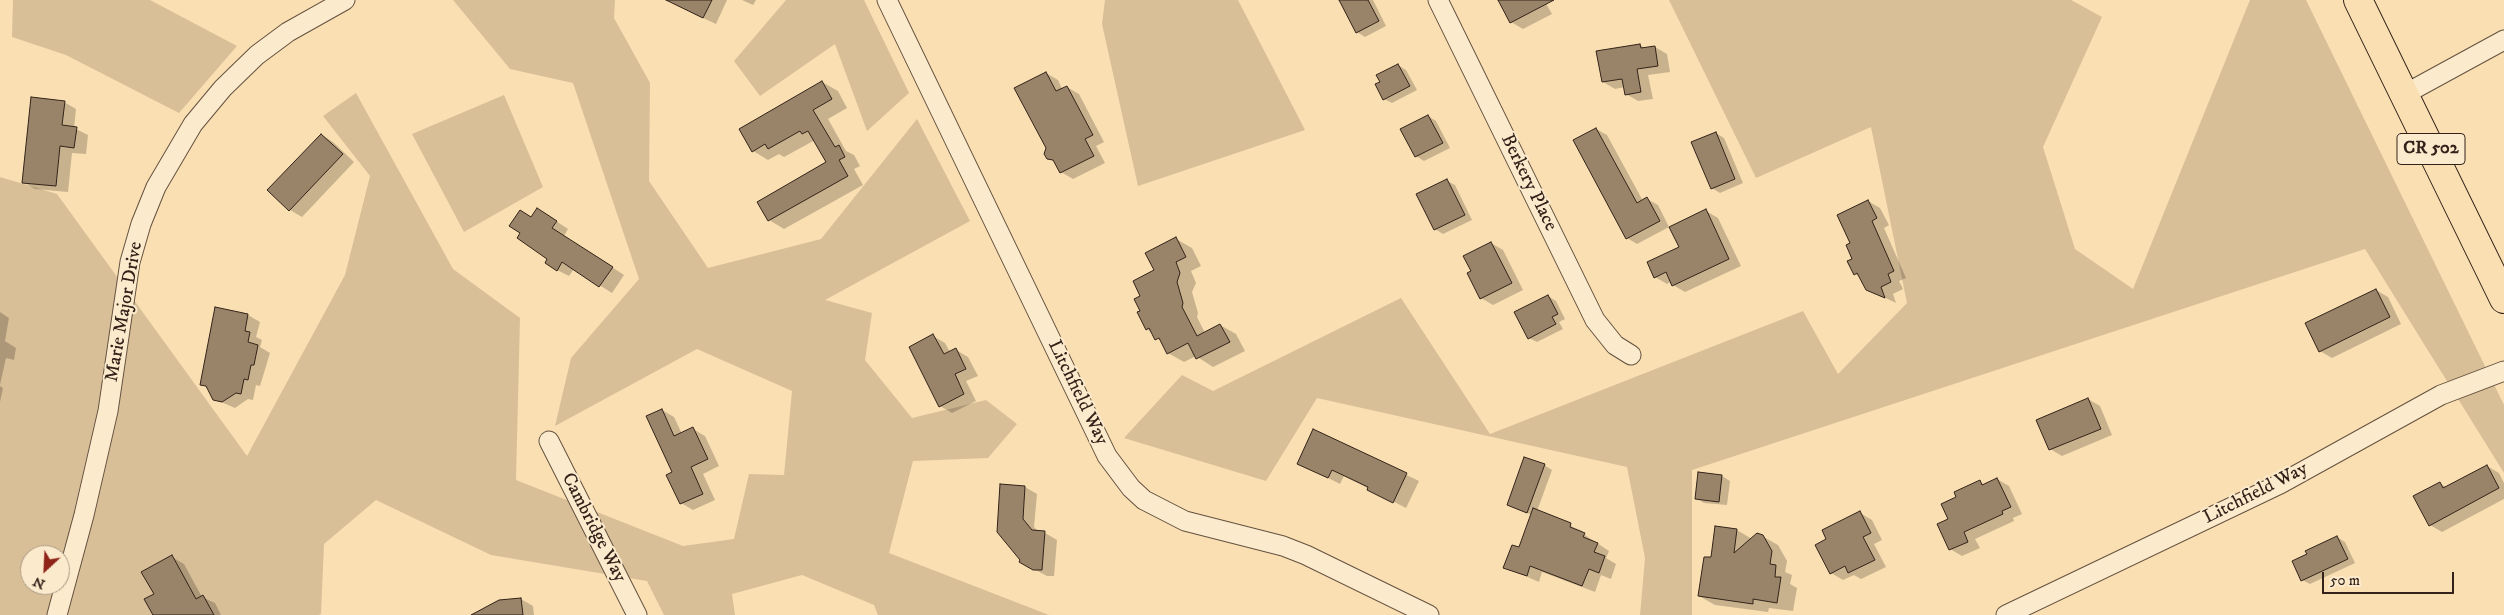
<!DOCTYPE html>
<style>
body{margin:0}
#map{position:relative;width:2504px;height:615px;overflow:hidden;background:#fadfb2;font-family:"IM FELL DW Pica",serif}
canvas{display:block}
.north{position:absolute;left:20px;top:545px;width:50px;height:50px;box-sizing:border-box;background:#fceacd;border:1px solid #ab9a85;border-radius:50%;rotate:205deg;font-size:14px;font-weight:700;line-height:20px;text-align:center;color:#322219}
.north::after{content:'';display:block;margin:auto;width:18px;height:22px;background:#8f2418;clip-path:polygon(50% 0,100% 100%,50% 72%,0 100%)}
.scale{position:absolute;left:2322px;top:572px;width:132px;height:22px;box-sizing:border-box;border:2px solid #322219;border-top:0;padding-left:6px;font-size:15px;line-height:18px;white-space:nowrap;color:#322219;-webkit-text-stroke:4px #fceacd;paint-order:stroke}
</style>
<div id="map">
<canvas width="2504" height="615"></canvas>
<div class="north">N</div>
<div class="scale">50 m</div>
</div>
<script>
const ctx = document.querySelector('canvas').getContext('2d');
ctx.lineJoin = 'round';
function fill(path, color) { ctx.fillStyle = color; ctx.fill(path, 'evenodd'); }
const poly = rows => new Path2D(rows.map(r => 'M' + r).join(''));
function stroke(path, color, width, dash) { ctx.strokeStyle = color; ctx.lineWidth = width; ctx.lineCap = dash ? 'butt' : 'round'; ctx.setLineDash(dash || []); ctx.stroke(path); }
function label(font, color, halo, rows, align = 'center') {
  ctx.font = font + ' "IM FELL DW Pica",serif'; ctx.lineWidth = 4; ctx.setLineDash([]); ctx.textBaseline = 'middle'; ctx.strokeStyle = halo; ctx.fillStyle = color; for (const [text, x, y, turn = 0] of rows) {
    ctx.save(); ctx.translate(x, y); ctx.rotate((+turn || 0) * Math.PI / 180); ctx.textAlign = isNaN(turn) ? turn : align; if (halo) ctx.strokeText(text, 0, 0); ctx.fillText(text, 0, 0); ctx.restore();
  }
}
fill(poly([
 [13,0,150,0,237,46,179,113,66,55,12,37],
 [453,0,615,0,614,18,650,83,649,181,708,268,821,239,917,119,970,221,825,300,872,313,865,360,912,418,986,400,1017,424,988,458,913,461,889,553,1049,615,878,615,874,605,802,575,732,594,735,615,664,615,647,581,491,555,376,500,324,544,321,614,319,615,0,615,0,177,57,194,247,456,345,275,370,176,323,116,356,93,453,269,520,318,516,480,683,546,734,539,749,474,784,475,792,391,697,349,555,426,571,358,639,279,573,83,510,69],
 [30,555,60,555,60,585,30,585],
 [786,0,864,0,909,93,867,131,835,44,760,96,734,61],
 [1105,0,1238,0,1305,130,1138,186,1102,24],
 [1669,0,2071,0,2102,17,2043,147,2075,249,2133,289,2250,0,2306,0,2504,405,2504,473,2365,249,1692,470,1692,615,1640,615,1645,558,1627,467,1317,398,1266,481,1124,438,1182,375,1213,391,1401,298,1490,434,1803,311,1838,374,1907,303,1871,127,1756,178],
 [504,95,543,187,464,232,412,134]
]), '#d8bf98');
fill(poly([
 [683,0,727,0,716,24,692,13],
 [742,0,756,0,753,5],
 [1340,0,1373,0,1386,26,1365,37,1357,32],
 [1500,0,1544,0,1552,14,1523,29,1511,22],
 [1640,45,1646,49,1655,47,1667,54,1670,72,1648,75,1653,99,1638,101,1626,94,1625,87,1615,89,1603,82],
 [1398,65,1406,70,1417,90,1392,103,1384,99,1382,82],
 [1046,73,1058,80,1062,89,1067,87,1079,94,1104,142,1096,146,1105,163,1073,179,1061,172,1056,162,1048,158],
 [822,82,838,91,847,108,828,119,846,151,854,155,860,166,854,169,863,185,784,229,769,220,827,163,815,140,784,157,779,154,768,160,753,151],
 [64,102,76,109,74,128,88,135,86,154,72,153,68,192,35,189,23,182],
 [1428,116,1436,121,1450,148,1424,161,1416,156],
 [1596,129,1607,135,1643,201,1647,199,1658,205,1669,227,1637,244,1627,238],
 [1716,133,1724,138,1743,183,1720,193,1712,188],
 [322,135,333,142,354,162,302,217,290,210],
 [1447,181,1455,185,1472,220,1443,234,1435,229,1418,195],
 [1868,201,1880,208,1889,225,1884,228,1906,278,1899,281,1903,289,1893,294,1896,303,1867,289,1861,277,1855,274,1852,243],
 [538,209,568,229,564,236,624,275,612,293,574,269,569,276,557,270,549,259],
 [1706,211,1718,218,1741,266,1685,292,1673,285,1672,281,1667,284,1655,277,1680,248],
 [1176,239,1192,248,1201,266,1191,271,1196,283,1192,292,1198,313,1197,317,1205,333,1220,325,1236,334,1245,351,1213,367,1196,356,1184,362,1168,353,1163,343,1147,329,1142,311,1142,296],
 [1491,243,1503,250,1523,290,1493,305,1481,298],
 [2376,290,2388,297,2401,324,2332,358,2320,351],
 [1548,296,1556,301,1565,319,1559,322,1563,329,1537,342,1529,338],
 [0,312,9,318,5,341,16,348,14,360,6,358,0,385],
 [248,315,260,322,256,337,262,340,260,347,270,353,260,386,256,385,253,400,248,399,235,408,214,399,209,389,202,384],
 [933,336,945,343,950,352,956,350,968,357,978,376,966,381,976,401,952,413,940,406],
 [0,386,3,388,0,402],
 [2088,399,2100,406,2112,435,2062,456,2050,449],
 [662,410,674,417,682,434,693,429,705,436,719,466,703,474,715,500,693,510,681,503],
 [1314,431,1419,481,1406,508,1344,476,1340,484,1299,463],
 [1544,465,1552,470,1537,511,1582,531,1582,533,1609,551,1606,558,1616,564,1611,579,1601,575,1595,592,1542,572,1539,582,1505,567,1520,549,1532,515,1508,505],
 [2487,466,2499,473,2504,483,2504,499,2442,532,2430,525,2440,483,2447,488],
 [1699,473,1722,476,1730,481,1727,505,1704,503,1696,498],
 [1997,479,2009,486,2022,514,2013,518,2014,521,1975,539,1980,548,1962,556,1950,549,1939,525,1950,519,1958,497,1980,482,1985,485],
 [1025,487,1037,494,1034,527,1039,532,1045,533,1057,540,1054,576,1047,576,1032,568,1021,559,998,532],
 [1860,513,1872,520,1882,540,1874,544,1886,567,1861,579,1854,575,1843,580,1831,573,1828,540],
 [1716,527,1737,530,1752,539,1762,536,1778,545,1787,561,1785,572,1792,575,1790,584,1797,588,1793,611,1769,608,1768,612,1715,605,1699,596,1712,559],
 [2337,537,2345,542,2355,563,2310,584,2302,580],
 [172,557,184,564,202,597,215,603,221,615,154,615,155,595],
 [521,599,533,606,534,615,473,615]
]), '#0003');
const building = poly([
 [666,0,712,0,703,18,666,0],
 [1339,0,1368,0,1379,21,1356,33,1339,0],
 [1498,0,1554,0,1510,23,1498,0],
 [1640,44,1641,48,1655,46,1658,66,1637,69,1641,92,1625,95,1622,79,1602,82,1596,51,1640,44],
 [1398,64,1410,86,1383,100,1375,84,1380,82,1376,75,1398,64],
 [1046,72,1056,91,1067,86,1093,135,1085,139,1094,156,1060,173,1053,160,1047,159,1044,154,1046,148,1014,88,1046,72],
 [822,81,832,99,813,110,835,147,839,145,845,157,839,160,848,176,768,221,757,202,826,162,808,131,802,134,800,131,768,149,765,144,752,152,739,129,822,81],
 [31,97,65,101,62,125,77,127,74,148,60,146,56,186,22,183,31,97],
 [1428,115,1443,143,1415,157,1400,129,1428,115],
 [1596,128,1637,203,1647,197,1660,221,1626,239,1573,140,1596,128],
 [1716,132,1735,179,1711,189,1691,142,1716,132],
 [321,134,343,154,289,211,267,190,321,134],
 [1447,179,1465,215,1434,230,1416,194,1447,179],
 [1868,200,1877,218,1872,221,1894,271,1888,274,1891,282,1881,287,1885,298,1866,290,1857,273,1854,275,1847,261,1852,259,1846,245,1850,243,1837,215,1868,200],
 [537,208,557,221,552,228,613,267,599,287,562,262,557,271,545,263,547,259,517,238,520,233,509,226,520,210,531,217,537,208],
 [1706,209,1729,259,1672,286,1666,272,1654,278,1647,262,1679,247,1669,227,1706,209],
 [1176,237,1186,257,1176,262,1180,273,1177,282,1183,303,1182,307,1197,336,1220,324,1230,342,1196,359,1188,343,1167,354,1159,338,1155,340,1149,328,1146,330,1137,312,1140,311,1134,299,1140,296,1133,281,1154,270,1145,253,1176,237],
 [1491,242,1512,283,1480,299,1467,273,1471,271,1463,256,1491,242],
 [2376,289,2390,317,2319,352,2305,323,2376,289],
 [1548,295,1558,314,1552,317,1556,324,1528,339,1514,312,1548,295],
 [215,307,248,314,245,331,250,332,248,342,258,345,254,365,251,365,248,380,244,379,241,394,236,393,222,402,213,400,206,386,200,385,215,307],
 [933,334,944,354,956,348,966,369,955,374,964,394,939,407,909,347,933,334],
 [2088,398,2101,429,2049,450,2036,420,2088,398],
 [662,409,674,436,693,427,708,459,691,467,703,494,680,504,666,475,672,472,646,416,662,409],
 [1313,429,1407,473,1393,503,1367,490,1368,487,1332,470,1328,478,1297,464,1313,429],
 [1524,457,1545,464,1527,513,1507,505,1524,457],
 [2487,465,2499,488,2429,526,2413,496,2440,482,2443,488,2487,465],
 [1698,472,1722,475,1719,502,1695,499,1698,472],
 [1997,478,2011,507,2002,511,2003,514,1964,532,1968,542,1949,550,1937,524,1948,519,1941,504,1956,497,1954,492,1980,480,1982,485,1997,478],
 [1000,484,1025,486,1023,519,1032,530,1045,531,1042,570,1033,570,1019,562,1020,560,997,532,1000,484],
 [1533,508,1571,523,1570,527,1585,533,1583,537,1598,543,1594,552,1605,556,1599,573,1589,569,1582,586,1530,566,1527,576,1503,568,1512,545,1519,547,1533,508],
 [1860,511,1871,533,1863,537,1875,560,1848,573,1845,566,1830,574,1815,545,1826,539,1822,530,1860,511],
 [1715,526,1737,529,1734,553,1757,533,1763,535,1772,551,1770,564,1776,565,1775,577,1781,577,1777,603,1753,599,1753,604,1698,596,1704,557,1711,557,1715,526],
 [2337,536,2348,559,2301,581,2292,561,2307,554,2305,551,2337,536],
 [172,555,196,599,203,595,214,615,153,615,144,599,154,594,141,572,172,555],
 [521,598,523,615,471,615,499,600,521,598]
]);
fill(building, '#9a8469');
stroke(building, '#322219', 1);
const street = poly([
 [887,0,1107,456,1131,488,1144,500,1185,521,1283,546,1306,555,1429,615],
 [1438,0,1595,320,1615,345,1631,355],
 [2405,94,2504,40],
 [549,441,637,615],
 [57,615,84,515,108,411,130,262,141,224,156,187,193,124,223,88,257,55,288,32,345,0],
 [2006,615,2280,484,2441,395,2504,371]
]);
const primary = poly([
 [2358,0,2504,299]
]);
stroke(street, '#64513f', 21);
stroke(primary, '#322219', 30);
stroke(street, '#fceacd', 19);
stroke(primary, '#fadfb2', 28);
for (const [x, y, w] of [
 [2431,149,68]
]) { const box = new Path2D(); box.roundRect(x - w / 2, y - 15.5, w, 31, 4); ctx.fillStyle = '#fceacd'; ctx.fill(box); stroke(box, '#322219', 1); }
label('bold 18px', '#322219', null, [
 ["CR 502",2431,149]
]);
label('19px', '#322219', '#fceacd', [
 ["Berkery Place",1528,183,64],
 ["Marie Major Drive",125,312,-80],
 ["Litchfield Way",1077,393,64],
 ["Litchfield Way",2256,494,-27],
 ["Cambridge Way",593,528,63]
]);
</script>
